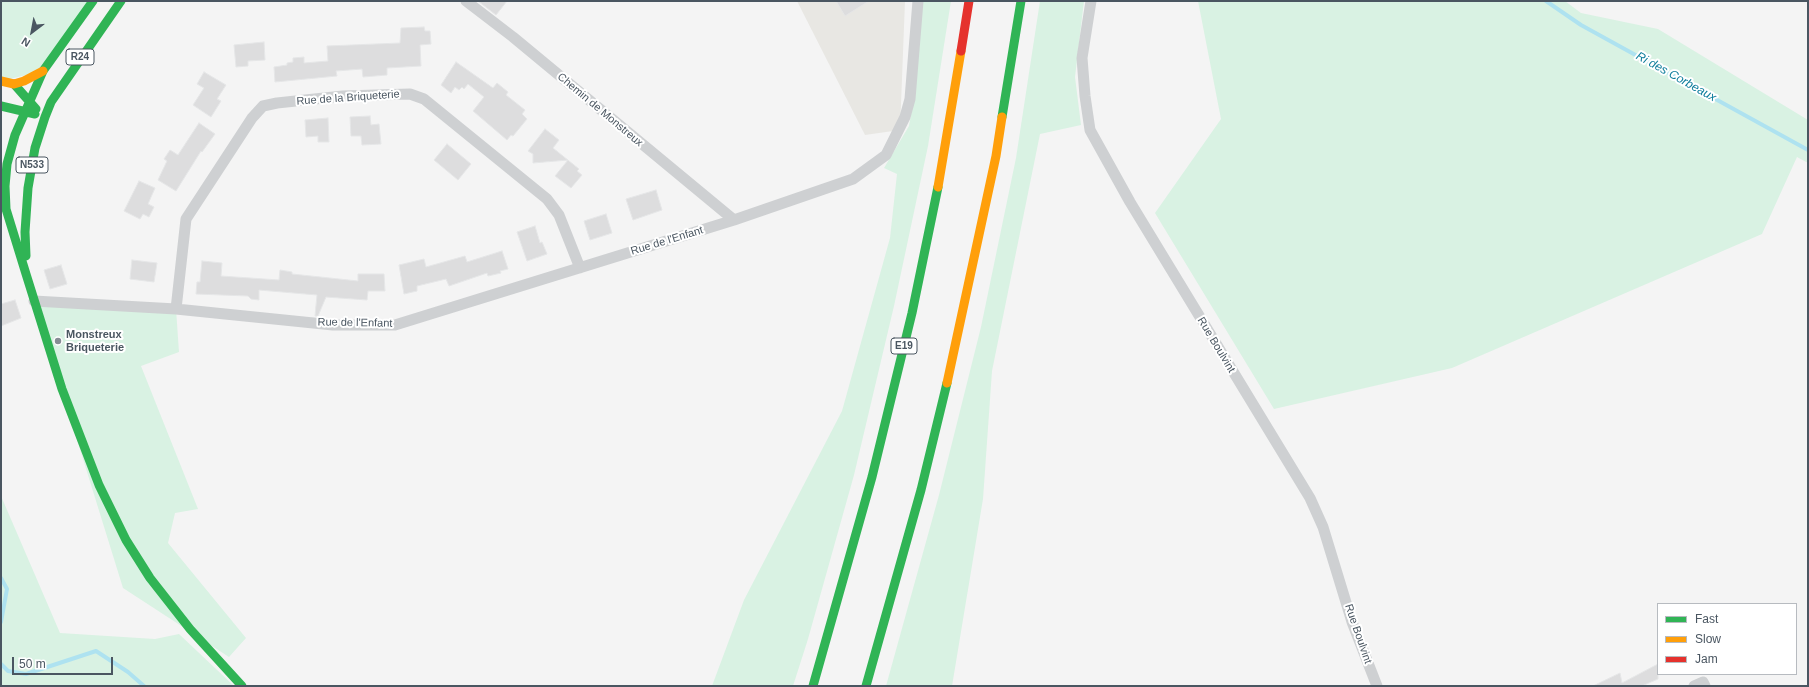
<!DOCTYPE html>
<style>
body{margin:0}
#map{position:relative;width:1809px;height:687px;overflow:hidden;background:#f4f4f4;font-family:Helvetica,sans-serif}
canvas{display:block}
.frame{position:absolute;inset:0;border:2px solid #4a5661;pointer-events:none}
.legend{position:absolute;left:1657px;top:603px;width:140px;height:72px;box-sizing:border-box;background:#fff;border:1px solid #b7bbc0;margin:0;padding:5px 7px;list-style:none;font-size:12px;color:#4a5661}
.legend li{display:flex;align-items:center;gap:8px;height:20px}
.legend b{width:20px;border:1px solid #b7bbc0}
.north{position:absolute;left:12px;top:12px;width:40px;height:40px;-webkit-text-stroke:3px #fff;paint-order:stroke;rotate:212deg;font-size:11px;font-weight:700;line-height:16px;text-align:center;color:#4a5661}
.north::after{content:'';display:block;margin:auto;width:14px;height:18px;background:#4a5661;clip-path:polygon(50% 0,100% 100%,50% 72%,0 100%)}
.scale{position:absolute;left:12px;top:657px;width:101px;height:18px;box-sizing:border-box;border:2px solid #4a5661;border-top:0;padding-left:5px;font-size:12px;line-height:14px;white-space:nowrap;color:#4a5661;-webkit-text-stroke:3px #fff;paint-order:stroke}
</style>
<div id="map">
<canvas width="1809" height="687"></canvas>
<div class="frame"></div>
<ul class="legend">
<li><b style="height:5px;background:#30b455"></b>Fast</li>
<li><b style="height:5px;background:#ff9f0a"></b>Slow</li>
<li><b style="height:5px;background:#e5322d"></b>Jam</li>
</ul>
<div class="north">N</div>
<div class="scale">50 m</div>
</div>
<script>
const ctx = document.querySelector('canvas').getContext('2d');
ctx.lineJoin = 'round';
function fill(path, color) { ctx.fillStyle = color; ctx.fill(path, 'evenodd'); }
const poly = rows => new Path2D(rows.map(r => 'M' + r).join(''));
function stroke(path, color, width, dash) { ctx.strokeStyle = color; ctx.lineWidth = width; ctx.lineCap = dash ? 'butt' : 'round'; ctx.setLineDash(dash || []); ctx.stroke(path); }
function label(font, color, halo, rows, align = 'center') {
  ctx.font = font + ' Helvetica,sans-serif'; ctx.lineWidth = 4; ctx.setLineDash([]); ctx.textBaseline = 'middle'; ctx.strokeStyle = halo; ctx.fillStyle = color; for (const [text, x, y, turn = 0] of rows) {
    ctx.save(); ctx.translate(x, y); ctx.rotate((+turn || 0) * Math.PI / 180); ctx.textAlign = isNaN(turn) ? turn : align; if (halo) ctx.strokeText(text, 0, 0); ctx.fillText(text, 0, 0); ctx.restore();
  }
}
fill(poly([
 [797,1,905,1,900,130,865,135]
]), '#e8e7e3');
fill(poly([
 [1,1,93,1,43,71,1,81],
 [922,1,951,1,928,146,894,306,854,475,808,639,793,686,712,686,744,600,842,411,890,238,897,174,884,168,909,126,915,91],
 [1040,1,1084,1,1075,77,1081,125,1040,134,992,371,983,499,952,686,886,686,939,495,981,327,1016,158],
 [1198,1,1565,1,1581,13,1658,29,1808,120,1808,163,1797,157,1762,234,1452,368,1274,409,1155,213,1221,119],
 [34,301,176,309,179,352,141,366,198,509,175,513,168,543,246,638,229,657,123,588],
 [1,496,60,633,155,639,179,634,234,686,1,686]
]), '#d9f2e3');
stroke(poly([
 [1546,1,1581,25,1808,150],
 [1,578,7,589,1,622],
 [1,664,8,671,26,674,96,651,128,672,144,686]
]), '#aee2f0', 4);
const building = poly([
 [478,1,507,1,496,15,478,1],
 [836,1,869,1,845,16,836,1],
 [424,27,425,31,430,31,431,44,420,45,421,66,387,68,387,75,363,77,362,69,336,71,337,76,275,82,274,67,287,65,287,63,293,62,293,58,304,57,304,63,328,61,327,46,400,43,401,28,424,27],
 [264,42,265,60,248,61,248,66,236,67,234,45,264,42],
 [456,62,493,88,497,83,508,92,506,95,525,110,522,114,527,119,513,136,511,135,507,140,473,111,484,97,468,84,464,89,462,87,459,90,455,87,451,93,441,85,456,62],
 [204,72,226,85,217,99,221,101,211,117,193,105,204,88,197,84,204,72],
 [370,116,371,125,379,124,381,144,362,145,361,136,351,136,350,117,370,116],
 [328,118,329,142,318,142,318,136,306,137,305,120,328,118],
 [199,123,215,134,202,152,201,151,176,191,158,180,167,161,164,159,170,150,178,155,199,123],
 [545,129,559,140,553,148,579,169,577,171,582,175,571,188,555,176,568,160,533,163,533,154,528,151,545,129],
 [447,144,471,164,458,180,434,160,447,144],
 [139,181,155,188,148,204,154,207,149,217,143,214,140,219,124,211,139,181],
 [656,190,662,210,633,220,626,199,656,190],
 [606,214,612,233,590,240,584,221,606,214],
 [535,226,540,243,542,242,547,254,527,261,517,232,535,226],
 [502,251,508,269,500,271,501,273,488,276,487,273,449,286,446,279,417,286,417,291,404,294,399,265,424,259,426,267,465,256,467,262,502,251],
 [132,260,157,263,154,282,130,279,132,260],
 [202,261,222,263,221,276,279,280,280,270,292,272,292,274,358,281,358,274,384,274,385,291,368,291,367,300,326,297,318,316,315,316,317,295,259,290,259,300,251,299,248,296,196,294,197,282,200,282,202,261],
 [61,265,67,284,50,289,44,270,61,265],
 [15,300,21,318,1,326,1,304,15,300],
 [1658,664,1658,679,1642,686,1593,686,1620,673,1622,683,1658,664]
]);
fill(building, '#ddddde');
stroke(building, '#e5e6e7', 1);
stroke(poly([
 [466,1,513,37,734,220],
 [1091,1,1082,58,1085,96,1090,130,1130,202,1310,498,1323,527,1352,622,1377,686],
 [34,301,176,309,333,325,395,325,734,220,853,179,886,155,905,117,910,99,918,1],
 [176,309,186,219,252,118,263,106,277,103,343,96,410,94,424,99,547,199,559,215,580,268],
 [1694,686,1703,682,1705,686]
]), '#ced0d2', 11);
stroke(poly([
 [14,84,36,109],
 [1,106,35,114],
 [1002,117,1021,1],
 [26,256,25,232,28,188,35,148,45,117,51,102,121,1],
 [26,274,62,389,99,485,126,540,150,578,190,629,242,686],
 [26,274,6,209,5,186,7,164,15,135,43,71,93,1],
 [813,686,872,477,912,313,938,187],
 [866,686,921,490,947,383]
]), '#30b455', 9);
stroke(poly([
 [1,81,14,84,24,81,43,71],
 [938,187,961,51],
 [947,383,996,156,1002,117]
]), '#ff9f0a', 9);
stroke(poly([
 [961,51,969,1]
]), '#e5322d', 9);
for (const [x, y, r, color] of [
 [58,341,4,"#868d94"]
]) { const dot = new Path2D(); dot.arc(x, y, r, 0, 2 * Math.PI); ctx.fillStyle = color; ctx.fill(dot); stroke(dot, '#fff', 1.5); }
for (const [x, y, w] of [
 [80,57,28],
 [32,165,32],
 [904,346,26]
]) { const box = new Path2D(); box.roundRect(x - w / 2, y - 8, w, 16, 3); ctx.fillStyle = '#fff'; ctx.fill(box); stroke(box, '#4a5661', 1); }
label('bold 10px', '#4a5661', null, [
 ["R24",80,57],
 ["N533",32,165],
 ["E19",904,346]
]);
label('11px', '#4a5661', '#fff', [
 ["Rue de la Briqueterie",348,98,-4],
 ["Chemin de Monstreux",600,110,40],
 ["Rue de l'Enfant",667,241,-17],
 ["Rue de l'Enfant",355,323,1],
 ["Rue Boulvint",1216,345,59],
 ["Rue Boulvint",1358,634,71]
]);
label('bold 11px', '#4a5661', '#fff', [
 ["Monstreux",66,335],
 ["Briqueterie",66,348]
], 'left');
label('italic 12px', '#0c7c9b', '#fff', [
 ["Ri des Corbeaux",1676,77,29]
]);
</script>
